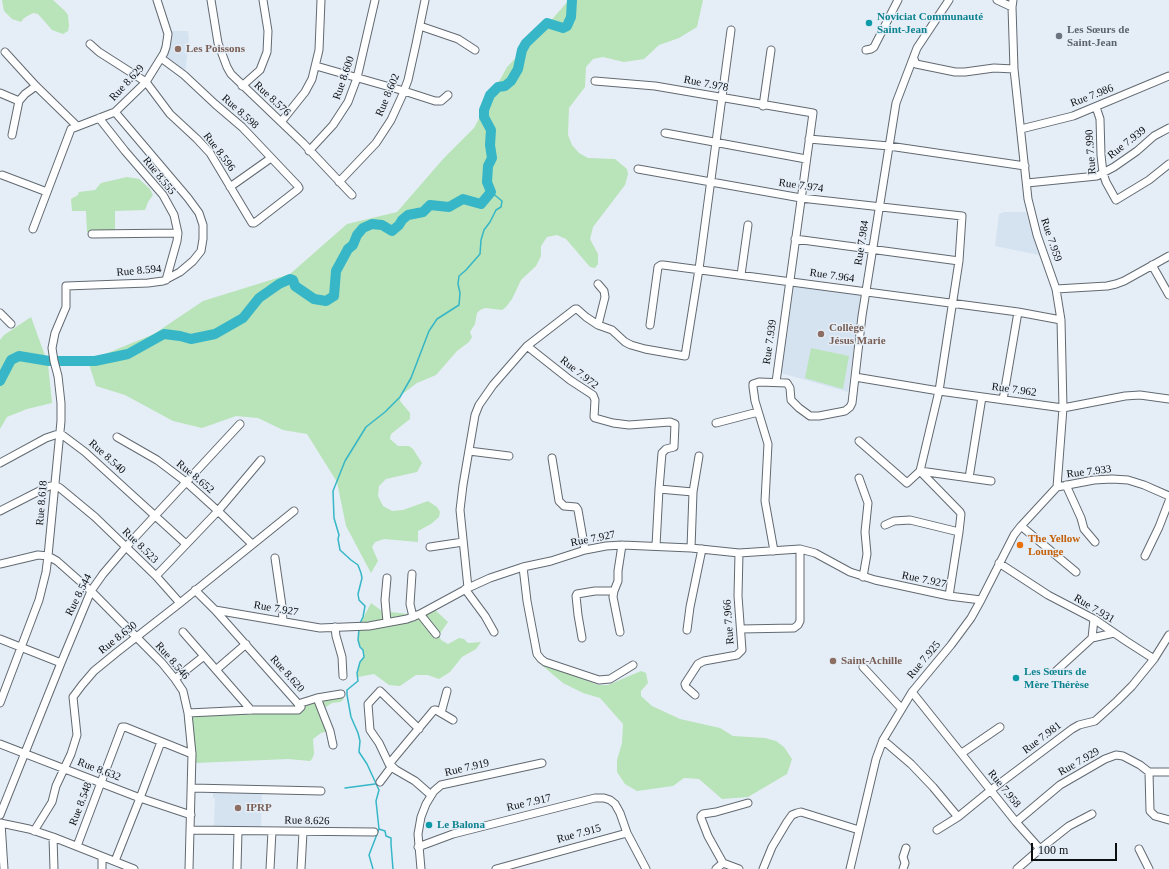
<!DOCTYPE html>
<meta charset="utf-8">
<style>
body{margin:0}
#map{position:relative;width:1169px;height:869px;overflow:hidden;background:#e5eef7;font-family:"Times New Roman",serif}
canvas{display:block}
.scale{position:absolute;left:1031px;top:843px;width:86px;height:18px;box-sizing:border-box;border:2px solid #0c0f12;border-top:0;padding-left:5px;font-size:12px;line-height:14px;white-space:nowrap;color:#0c0f12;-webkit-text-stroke:3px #e5eef7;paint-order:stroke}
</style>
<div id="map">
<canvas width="1169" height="869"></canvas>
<div class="scale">100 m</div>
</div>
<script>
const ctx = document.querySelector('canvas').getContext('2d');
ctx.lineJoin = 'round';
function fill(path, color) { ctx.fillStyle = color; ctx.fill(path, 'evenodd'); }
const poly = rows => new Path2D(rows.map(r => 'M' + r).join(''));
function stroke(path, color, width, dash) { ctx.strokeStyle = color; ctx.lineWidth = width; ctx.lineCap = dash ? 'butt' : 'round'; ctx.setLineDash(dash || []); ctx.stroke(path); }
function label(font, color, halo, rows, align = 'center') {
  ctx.font = font + ' "Times New Roman",serif'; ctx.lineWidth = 3; ctx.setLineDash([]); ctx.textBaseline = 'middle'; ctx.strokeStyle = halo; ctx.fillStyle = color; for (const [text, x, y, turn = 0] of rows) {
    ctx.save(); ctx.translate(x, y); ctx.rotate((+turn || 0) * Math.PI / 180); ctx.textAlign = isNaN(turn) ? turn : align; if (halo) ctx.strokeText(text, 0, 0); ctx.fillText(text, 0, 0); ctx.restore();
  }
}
fill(poly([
 [171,31,188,31,189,40,185,74,166,58,171,41],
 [1004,212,1026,212,1039,255,995,246,999,214],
 [793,285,861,295,848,392,781,373],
 [213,790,262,792,261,828,214,827,215,798,213,798]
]), '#d5e3f1');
fill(poly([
 [2,0,53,0,65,11,68,15,69,26,68,31,63,34,52,30,38,14,33,13,24,18,21,22,12,19,4,11],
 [569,0,703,0,697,27,679,38,659,45,644,59,624,62,603,57,593,59,586,67,585,87,569,108,568,135,572,145,579,153,588,158,615,159,627,169,628,174,625,185,593,227,590,239,598,254,598,264,595,268,590,267,566,239,557,235,547,237,541,246,541,256,536,266,521,280,512,299,506,307,502,310,485,308,480,310,477,313,475,324,470,332,472,337,469,342,457,351,436,375,417,383,401,395,400,401,410,413,410,419,391,434,390,439,398,446,409,446,413,449,422,463,417,472,386,479,379,486,378,496,383,506,392,511,403,510,428,501,437,507,440,512,439,517,431,524,418,531,418,542,384,539,375,542,372,547,378,561,371,573,346,526,337,482,307,434,283,430,258,418,236,416,202,428,173,421,125,395,96,386,88,361,154,334,203,301,290,274,347,224,397,212,444,158,474,128,507,67,540,33],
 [127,177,139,179,150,189,153,195,148,202,145,210,115,211,115,231,87,232,86,211,72,211,71,199,78,195,79,192,95,190,101,183],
 [31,317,48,364,52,403,27,409,7,417,0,429,0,340,4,335],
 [811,348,849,356,843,389,805,378],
 [371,603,382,611,408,614,434,609,448,622,439,635,441,640,448,644,459,638,464,639,468,643,481,642,476,649,462,657,450,672,439,679,428,675,416,675,400,686,389,685,374,674,358,677,357,673,360,662,364,657,363,650,359,644,358,636,361,622],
 [538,662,598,685,608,685,641,671,646,673,648,683,641,691,641,696,652,706,680,719,720,728,733,736,765,738,776,741,784,747,792,759,787,774,748,797,722,799,699,779,684,778,673,786,637,791,625,784,617,772,617,760,622,743,623,724,600,698,583,693,563,683],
 [341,695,344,699,340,702,332,703,324,708,329,731,321,733,313,739,314,754,312,759,310,761,288,759,196,763,189,759,186,751,187,741,184,720,185,718,191,713,277,710]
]), '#b9e3b8');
stroke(poly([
 [360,623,363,617,365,606,359,600,358,594,362,578,361,573,358,565,351,560,340,550,338,539,339,535,334,518,333,491,345,461,366,427,385,412,400,397,411,378,429,331,437,319,459,305,460,293,458,284,459,276,466,270,480,254,481,240,484,230,490,222,496,210,501,207,502,201,491,192],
 [359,629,358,640,360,647,363,650,364,657,360,662,357,673,358,681,347,690,347,695,351,717,358,733,360,741,359,752,367,764,379,790,376,801,379,829,369,855,373,869],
 [345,788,375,784],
 [379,829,385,831,386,836,391,838,391,844,393,869]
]), '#36b6c7', 1.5);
stroke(poly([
 [0,381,11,360,19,356,49,361,95,361,128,354,164,334,180,336,191,339,215,334,243,318,259,298,279,284,290,279,293,280,295,286,314,299,326,301,334,296,336,271,348,249,353,245,357,235,363,228,372,224,382,225,392,231,399,225,402,220,408,215,423,212,430,205,449,207,463,199,481,204,491,192,487,182,488,166,492,158,490,145,491,130,484,117,484,110,490,95,498,87,505,86,511,81,518,69,522,50,526,43,547,23,563,28,567,26,571,17,572,0]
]), '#36b6c7', 10);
const minor = poly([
 [211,0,218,43,227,67,231,74,303,143,352,195],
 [997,0,1012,7],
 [1013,0,1012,7,1014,69,1028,199,1037,235,1056,289,1061,320,1063,408,1057,487],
 [420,26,458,39,475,50],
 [90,44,99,52,146,82,170,114,197,139,210,153,252,223,254,223,257,221,297,190,299,188,298,186,242,127,215,104,184,75,161,58],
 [866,50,871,49,874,47,898,0],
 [5,52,36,86,77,126],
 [914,59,916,64,955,72,965,72,994,68,1014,69],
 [316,66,404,91,435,101,441,101,448,95],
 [595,81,655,86,813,113,776,382],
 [242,86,260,70,267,52,268,31,263,0],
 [0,93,19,101],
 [763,106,771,50],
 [1096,107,1100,119,1101,155,1103,173,1106,182,1116,200,1149,180,1169,164],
 [99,118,125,151,163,195,174,215,178,233,177,241,166,280],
 [281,122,305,92,312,79,319,50,321,0],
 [1021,129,1073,116,1169,76],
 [665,133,806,159],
 [12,135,19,101,25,94,36,86],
 [809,139,889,146,1025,166],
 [309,151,333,125,348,102,357,78,375,0],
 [638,169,801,198,962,216,959,261,939,391,920,471,907,483,859,441],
 [2,175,47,192],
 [339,182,376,143,391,120,402,96,408,80,416,44,425,0],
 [1027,183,1097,176,1114,167,1137,151,1154,136,1169,128],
 [230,187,271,158],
 [33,229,71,129,115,112,146,82,164,53,166,47,168,34,157,0],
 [92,234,178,233],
 [795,239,959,261],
 [1152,265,1169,295],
 [741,275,748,225],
 [598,284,604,291,605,297,598,325],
 [1056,289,1107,286,1116,284,1124,281,1169,256],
 [0,313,11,324],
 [650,325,658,267,661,265,663,265,1018,312,1061,320],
 [527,346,570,380,593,395,595,400,594,417,595,418,613,423,629,425,670,422,675,424,674,447,666,449,662,453,659,489,656,546],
 [855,377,939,391,1063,408,1125,396,1140,395,1169,399],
 [1003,400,1018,312],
 [716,423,758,412],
 [117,437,157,460,186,482,218,511,252,544],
 [469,451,509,456],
 [552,458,559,501,564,506,576,507,578,510,585,550],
 [0,463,46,438,55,435,61,434,85,452,186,544],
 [920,471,960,512,961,514,959,532],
 [920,471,991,481],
 [859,478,868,503,865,532,867,554,863,577],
 [969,478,982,397],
 [1066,485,1081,518,1084,529,1095,542],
 [1057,487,1094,480,1112,479,1128,480,1144,485,1169,496],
 [659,489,693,492],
 [0,511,47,487,54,485,60,488,95,517,156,576,218,511,261,460],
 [885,525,894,521,910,520,959,532,949,596],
 [1021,526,1076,572],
 [430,547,463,542],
 [691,548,693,492,699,456],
 [774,551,765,501,768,444,755,401,753,387,753,384,759,382,787,383,790,388,791,400,799,408,810,416,819,416,845,411,850,407,852,403,862,316,896,103,917,48,949,0],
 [1145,556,1159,527,1169,501],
 [275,558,282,606,283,621],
 [999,563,1048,595,1094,619,1126,641,1154,659,1169,635],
 [0,564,38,555,48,556,61,421,61,403,58,376,54,361,52,348,55,333,66,307,66,286,148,283,163,281,180,272,193,261,201,251,203,239,203,225,199,213,188,198,115,112],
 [523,567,527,601,537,654,541,659,545,662,599,680,610,679,633,665],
 [412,574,410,604,413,617],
 [156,576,180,603],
 [387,578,385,600,387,622],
 [468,588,460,510,463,485,475,415,479,405,493,385,527,346,575,309,577,309,586,317,598,325,612,330,625,342,631,345,645,349,685,356,699,269,731,30],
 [465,589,485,616,494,632],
 [215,610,320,628,369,626,407,619,420,614,468,588,490,578,523,567,551,561,585,550,606,546,622,545,691,548,739,553,800,549,815,553,850,572,875,580,949,596,981,600],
 [420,614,436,634],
 [335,627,336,636,342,657,343,676],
 [741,629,794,628,798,625,800,621,800,549],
 [687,630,690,607,702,549],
 [183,632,204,656],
 [620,632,613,597,614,591,618,581,618,571,622,545],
 [582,638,578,615,576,596,577,594,595,591,614,591],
 [1092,638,1094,619],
 [0,639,61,663],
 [863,667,901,708],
 [217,669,246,644],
 [1056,671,1092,638,1114,633],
 [175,679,204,656,251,710],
 [912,692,1016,822,1040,849,1069,826,1092,814],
 [695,695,686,687,685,684,698,664,704,661,737,655,742,650,738,596,739,553],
 [317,698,330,731,333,745],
 [0,703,39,600,46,572,48,556,57,561,91,591,162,663,175,679,183,691,188,713,192,754,189,869],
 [298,704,317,698,341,694],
 [188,713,251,710,298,710,301,707,215,610,195,590],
 [441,713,447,691],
 [419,729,380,691,368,704,370,730,379,743,389,764,396,770,415,781,431,795],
 [883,740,911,764,933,787,958,817],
 [0,744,140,798,191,815],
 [962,753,1000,727],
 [389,764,434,710,436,710,453,720],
 [1149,772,1169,772],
 [380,782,392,766],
 [192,788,321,791],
 [0,815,61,663,91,591,103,574,126,547,240,424],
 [1016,822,1060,785,1105,759,1116,755,1123,756,1140,765,1149,772,1150,811,1155,816,1169,820],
 [0,823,29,829,53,837,134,869],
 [1,823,4,869],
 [191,830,374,832],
 [937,830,958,817,991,790,1072,729,1079,725,1095,721,1117,701,1132,686,1154,659],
 [34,831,52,802,56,786,71,754,77,735,73,697,82,685,94,671,116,653,180,603,294,511],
 [53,837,54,869],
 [77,846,122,727,125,727,192,754],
 [418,847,453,834,595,798,604,798,610,800,615,804,620,813,627,833],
 [1139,849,1149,869],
 [102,857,102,869],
 [115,861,140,798,161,742],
 [723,863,708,836,701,818,701,816,703,814,716,812,748,803],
 [237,869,238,831],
 [270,869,272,831],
 [301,869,303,832],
 [421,869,418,834,421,817,426,804,434,791,441,785,542,763],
 [496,869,627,833,646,869],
 [716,869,723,863,739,869],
 [763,869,772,847,787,822,792,815,797,813,801,812,859,830],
 [850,869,876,759,883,740,912,692,951,645,971,618,981,600,1014,535,1021,526,1057,487],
 [903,869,905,863,903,857,906,848],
 [1017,869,1040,849]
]);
stroke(minor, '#626971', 9);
stroke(minor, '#fff', 7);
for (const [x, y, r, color] of [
 [869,23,4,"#0f9aa8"],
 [1059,36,4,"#6b7280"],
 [178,49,4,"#8d6e63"],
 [821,334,4,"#8d6e63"],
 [1020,545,4,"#e8710a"],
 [833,661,4,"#8d6e63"],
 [1016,678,4,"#0f9aa8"],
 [238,808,4,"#8d6e63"],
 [429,825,4,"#0f9aa8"]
]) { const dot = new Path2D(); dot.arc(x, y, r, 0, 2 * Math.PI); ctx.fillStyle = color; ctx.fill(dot); stroke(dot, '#e5eef7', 1.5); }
label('bold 11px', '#0d838f', '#e5eef7', [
 ["Noviciat Communauté",877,17],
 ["Saint-Jean",877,30],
 ["Les Sœurs de",1024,672],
 ["Mère Thérèse",1024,685],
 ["Le Balona",437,825]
], 'left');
label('bold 11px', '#5b616d', '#e5eef7', [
 ["Les Sœurs de",1067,30],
 ["Saint-Jean",1067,43]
], 'left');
label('bold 11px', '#785e54', '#e5eef7', [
 ["Les Poissons",186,49],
 ["Collège",829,328],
 ["Jésus Marie",829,341],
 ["Saint-Achille",841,661],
 ["IPRP",246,808]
], 'left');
label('11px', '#0c0f12', '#e5eef7', [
 ["Rue 8.600",344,78,-71],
 ["Rue 8.629",127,83,-47],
 ["Rue 7.978",706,84,11],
 ["Rue 8.602",388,95,-67],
 ["Rue 7.986",1092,96,-21],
 ["Rue 8.576",272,99,43],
 ["Rue 8.598",240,112,42],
 ["Rue 7.939",1127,143,-38],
 ["Rue 8.596",219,152,53],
 ["Rue 7.990",1091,152,-94],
 ["Rue 8.555",159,176,51],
 ["Rue 7.974",801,186,8],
 ["Rue 7.959",1051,240,71],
 ["Rue 7.984",862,243,-81],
 ["Rue 8.594",139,271,-5],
 ["Rue 7.964",832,276,8],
 ["Rue 7.939",770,342,-82],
 ["Rue 7.972",579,373,38],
 ["Rue 7.962",1014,390,8],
 ["Rue 8.540",107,457,42],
 ["Rue 7.933",1089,472,-7],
 ["Rue 8.652",195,477,40],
 ["Rue 8.618",42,503,-85],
 ["Rue 7.927",593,539,-11],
 ["Rue 8.523",140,546,44],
 ["Rue 7.927",924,580,12],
 ["Rue 8.544",79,595,-63],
 ["Rue 7.927",276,609,10],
 ["Rue 7.931",1094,609,31],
 ["Rue 7.966",729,622,-94],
 ["Rue 8.630",118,638,-38],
 ["Rue 7.925",924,660,-50],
 ["Rue 8.546",172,661,49],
 ["Rue 8.620",287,674,48],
 ["Rue 7.981",1042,738,-37],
 ["Rue 7.929",1079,762,-30],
 ["Rue 7.919",467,768,-13],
 ["Rue 8.632",99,770,21],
 ["Rue 7.958",1004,789,51],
 ["Rue 7.917",529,803,-13],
 ["Rue 8.548",81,804,-69],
 ["Rue 8.626",307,821,1],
 ["Rue 7.915",579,834,-15]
]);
label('bold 11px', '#c56008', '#e5eef7', [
 ["The Yellow",1028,539],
 ["Lounge",1028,552]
], 'left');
</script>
